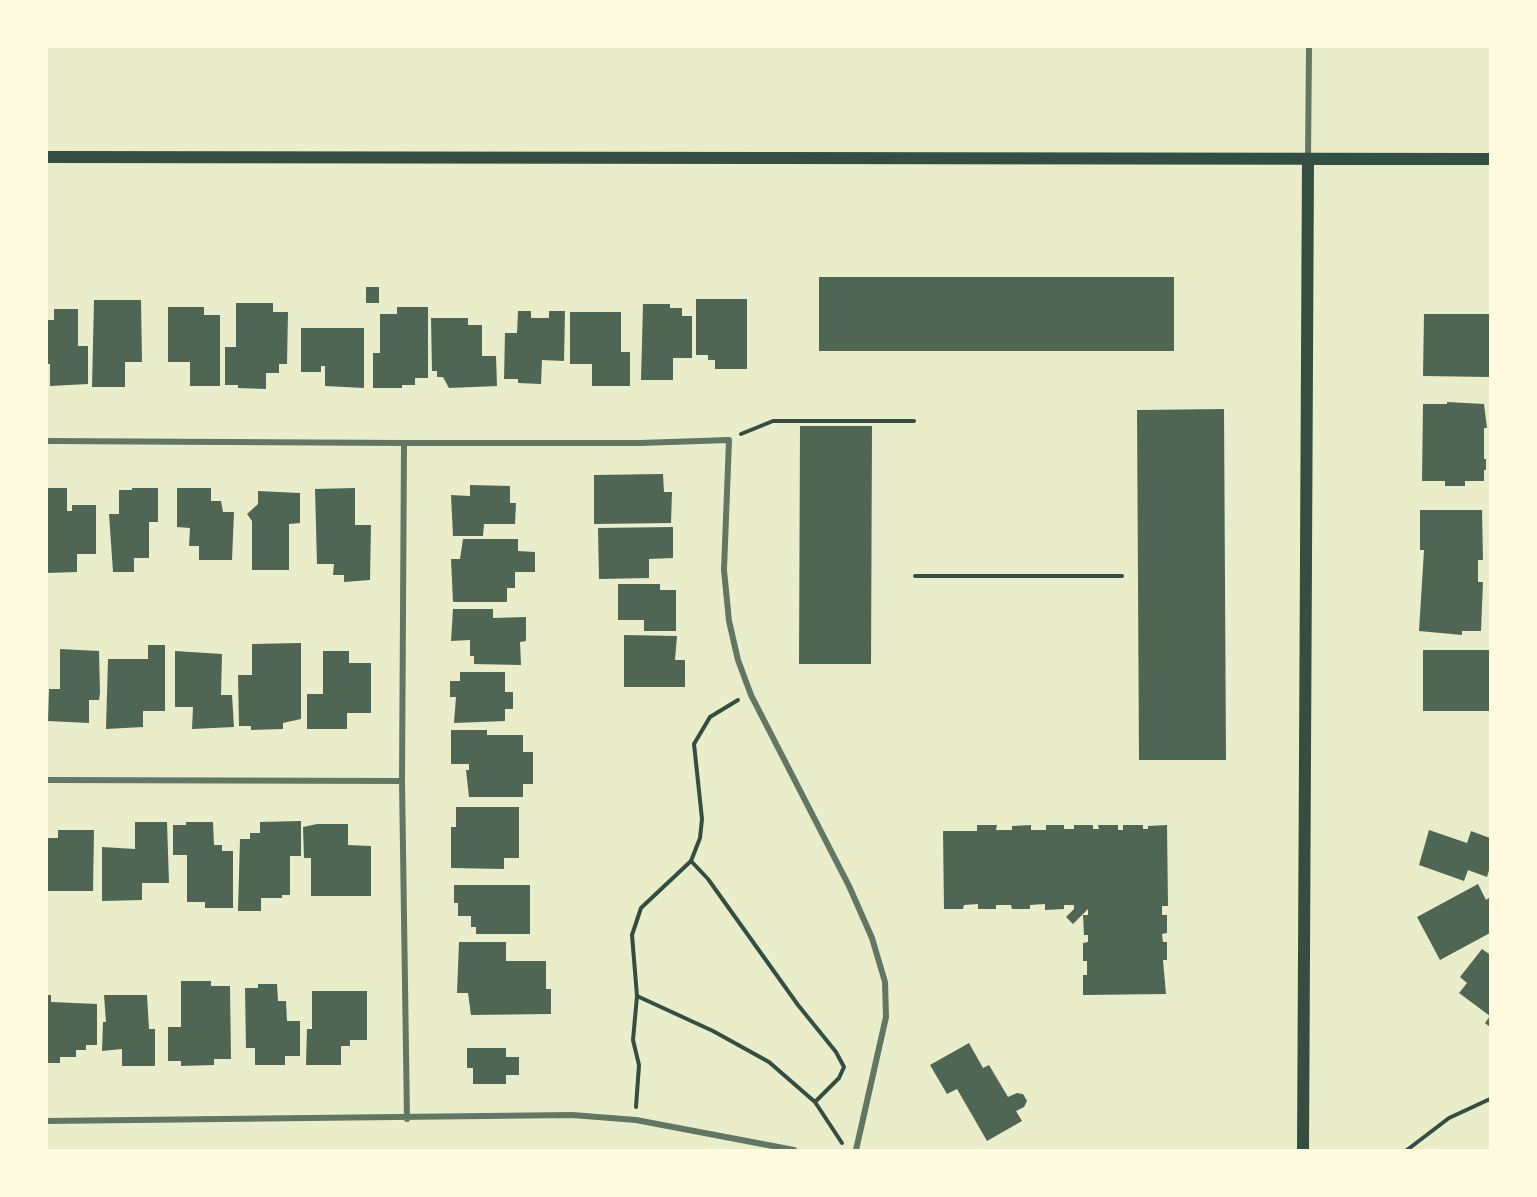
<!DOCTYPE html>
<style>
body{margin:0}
#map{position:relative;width:1537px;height:1197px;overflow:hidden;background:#e9edc9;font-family:"PT Sans",sans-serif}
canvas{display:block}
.frame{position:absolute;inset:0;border:48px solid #fefae0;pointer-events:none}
</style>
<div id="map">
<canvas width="1537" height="1197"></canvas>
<div class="frame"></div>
</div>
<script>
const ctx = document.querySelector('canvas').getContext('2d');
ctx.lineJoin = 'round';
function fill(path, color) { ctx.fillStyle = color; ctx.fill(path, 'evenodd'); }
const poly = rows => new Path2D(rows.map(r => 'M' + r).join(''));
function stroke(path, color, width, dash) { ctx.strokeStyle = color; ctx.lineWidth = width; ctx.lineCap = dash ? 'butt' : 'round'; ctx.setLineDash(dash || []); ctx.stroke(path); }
fill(poly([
 [819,277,1174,277,1174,351,819,351],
 [366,287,379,287,379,303,366,303],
 [696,299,747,299,747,369,715,369,715,360,708,360,708,355,696,355],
 [94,300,141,300,142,362,125,362,125,387,92,387],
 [236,303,273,303,273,312,288,312,287,364,279,364,279,373,266,373,266,389,238,388,238,385,225,385,225,347,236,347],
 [643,304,670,304,670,308,682,308,682,316,692,316,692,358,673,358,673,380,641,380],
 [168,307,204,307,204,315,220,315,220,386,190,386,190,362,168,362],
 [397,307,428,307,428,378,415,378,415,385,402,385,402,388,373,388,373,353,380,353,380,314,397,314],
 [54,309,78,309,78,346,88,346,88,384,50,386,50,364,46,364,46,320,54,320],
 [518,311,531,311,531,318,549,318,549,311,565,311,564,361,542,360,541,384,518,383,518,379,504,379,505,333,517,333],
 [570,312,621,312,621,352,630,352,630,386,592,386,592,364,570,364],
 [1424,314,1490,314,1490,377,1423,376],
 [431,318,468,318,468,325,482,325,482,356,496,356,497,386,449,388,443,377,437,377,437,371,432,371],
 [301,328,364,328,364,388,325,386,325,366,321,366,321,372,301,372],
 [1447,402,1484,404,1487,428,1484,428,1484,459,1486,459,1486,470,1484,470,1484,481,1465,481,1465,486,1445,486,1445,481,1422,481,1423,404,1447,404],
 [1224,409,1226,760,1139,760,1137,410],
 [800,426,872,426,871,664,799,664],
 [663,474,664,492,672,492,671,523,594,524,594,475],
 [470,485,510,486,510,503,516,503,515,524,484,524,483,536,453,536,451,495,470,496],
 [46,488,67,488,67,511,72,511,72,505,96,505,96,554,77,554,77,572,46,573],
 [132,488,158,488,158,522,149,522,149,558,134,558,134,572,113,572,109,514,119,514,119,490,132,490],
 [177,488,211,488,211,501,221,501,223,512,234,512,232,560,199,560,199,546,189,546,190,528,177,527],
 [355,488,355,525,371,525,370,580,344,582,344,575,333,575,334,564,317,564,315,489],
 [258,491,300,493,300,523,289,524,289,570,252,570,252,521,247,514,258,504],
 [1420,510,1482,510,1483,560,1478,560,1478,582,1483,582,1481,631,1462,631,1462,635,1419,631,1424,550,1420,550],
 [673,527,673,558,649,559,649,578,599,579,598,528],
 [463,539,518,539,518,551,535,552,535,572,515,572,515,588,507,588,507,602,453,602,451,559,460,559],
 [618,584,660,584,660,590,676,590,676,631,644,631,644,620,618,620],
 [453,609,493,609,493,618,526,617,526,641,520,642,521,665,474,664,474,656,470,656,470,640,451,641],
 [624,635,677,636,675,660,685,660,685,687,624,687],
 [301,643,301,719,283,723,283,729,251,730,251,726,239,726,238,675,252,675,252,644],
 [148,645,165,645,165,711,143,711,143,727,106,729,108,659,148,659],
 [60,649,99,651,100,693,99,700,89,700,89,723,48,721,49,689,60,689],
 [1423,650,1490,650,1490,711,1423,711],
 [175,651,222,654,221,695,232,695,234,727,192,729,193,707,175,707],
 [323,651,349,651,349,663,371,663,371,713,347,713,347,729,307,729,307,694,323,694],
 [460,672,505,672,505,692,513,692,513,709,505,709,505,721,454,723,456,697,450,697,450,681,460,681],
 [451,730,487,730,487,735,523,735,523,752,533,752,533,784,523,784,523,797,469,797,466,770,469,770,469,764,451,764],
 [456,807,519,807,519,858,504,858,504,869,451,868,451,827,456,827],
 [301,821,301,856,290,856,290,895,282,895,282,898,261,898,261,911,238,911,240,839,250,839,250,833,260,833,260,822],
 [135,822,167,822,169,883,142,883,142,900,102,901,102,847,135,849],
 [186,822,213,822,214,845,222,845,222,851,233,851,233,908,205,908,205,902,187,902,187,855,173,855,173,825,186,825],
 [317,824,348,824,348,845,371,846,371,896,311,896,311,858,304,858,303,827],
 [977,825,997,825,996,830,1012,830,1012,826,1031,825,1031,830,1046,830,1046,825,1064,825,1064,829,1074,829,1074,825,1093,825,1093,829,1099,829,1098,825,1118,825,1118,830,1123,830,1123,825,1143,825,1143,829,1148,829,1148,826,1167,825,1168,906,1162,906,1162,915,1167,915,1167,933,1162,934,1163,942,1167,942,1167,960,1163,960,1166,994,1083,995,1083,975,1087,975,1087,961,1083,961,1083,943,1088,942,1088,935,1084,935,1083,915,1088,915,1088,909,1073,924,1066,917,1074,909,1074,905,1064,905,1064,909,1045,910,1045,904,1030,905,1030,909,1012,909,1011,905,996,905,996,909,978,909,978,904,964,905,963,909,944,909,943,831,977,831],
 [58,830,94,830,93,891,46,891,46,838,58,838],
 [1429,830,1467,843,1471,831,1490,838,1490,867,1487,877,1468,870,1464,881,1419,865],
 [1478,884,1486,900,1490,897,1490,933,1440,960,1417,917],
 [454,885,530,885,530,934,476,934,476,927,471,927,471,916,458,916,458,903,454,903],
 [459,942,506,942,506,961,546,961,546,989,551,989,551,1014,471,1015,468,993,457,993],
 [1482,949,1489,954,1490,952,1490,1027,1485,1023,1490,1016,1459,993,1467,983,1460,977],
 [181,981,211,981,211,986,230,986,231,1059,214,1059,214,1065,181,1066,181,1061,168,1061,168,1027,181,1027],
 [258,984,277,984,278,1001,286,1001,287,1021,300,1021,300,1056,285,1056,285,1065,255,1065,255,1048,246,1048,245,988,258,988],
 [312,991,367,991,367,1040,350,1040,350,1046,341,1046,341,1065,306,1065,307,1029,312,1029],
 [46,995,51,995,51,1002,97,1004,97,1045,86,1045,86,1050,76,1050,76,1057,60,1057,60,1063,46,1063],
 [104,995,147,995,149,1029,155,1029,155,1066,122,1066,122,1049,102,1051,103,1022,106,1022],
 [969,1043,983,1068,989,1065,1008,1097,1017,1093,1023,1094,1027,1101,1024,1107,1016,1111,1022,1121,987,1141,957,1089,947,1094,930,1065],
 [467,1048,506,1048,506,1057,519,1057,519,1075,506,1075,506,1084,473,1084,473,1068,467,1068]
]), '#4f6655');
stroke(poly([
 [741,434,773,421,914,421],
 [915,576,1122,576],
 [691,861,708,879,798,1005,836,1052,844,1067,839,1078,815,1102],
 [637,996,713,1031,769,1062,815,1102,842,1143],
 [636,1107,639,1065,633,1040,637,996,632,935,641,908,691,861,700,838,702,819,694,744,710,717,738,700],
 [1407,1150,1449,1118,1490,1099]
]), '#344e41', 4);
stroke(poly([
 [1308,160,1309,46],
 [46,441,404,443,640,443,729,440,724,570,729,621,738,660,751,695,849,886,872,938,885,982,886,1017,856,1150],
 [404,443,402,781,407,1119],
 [46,780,402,781],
 [46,1121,572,1115,636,1120,794,1150]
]), '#617663', 6);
stroke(poly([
 [46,157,1490,159],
 [1303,1150,1308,160]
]), '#344e41', 12);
</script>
